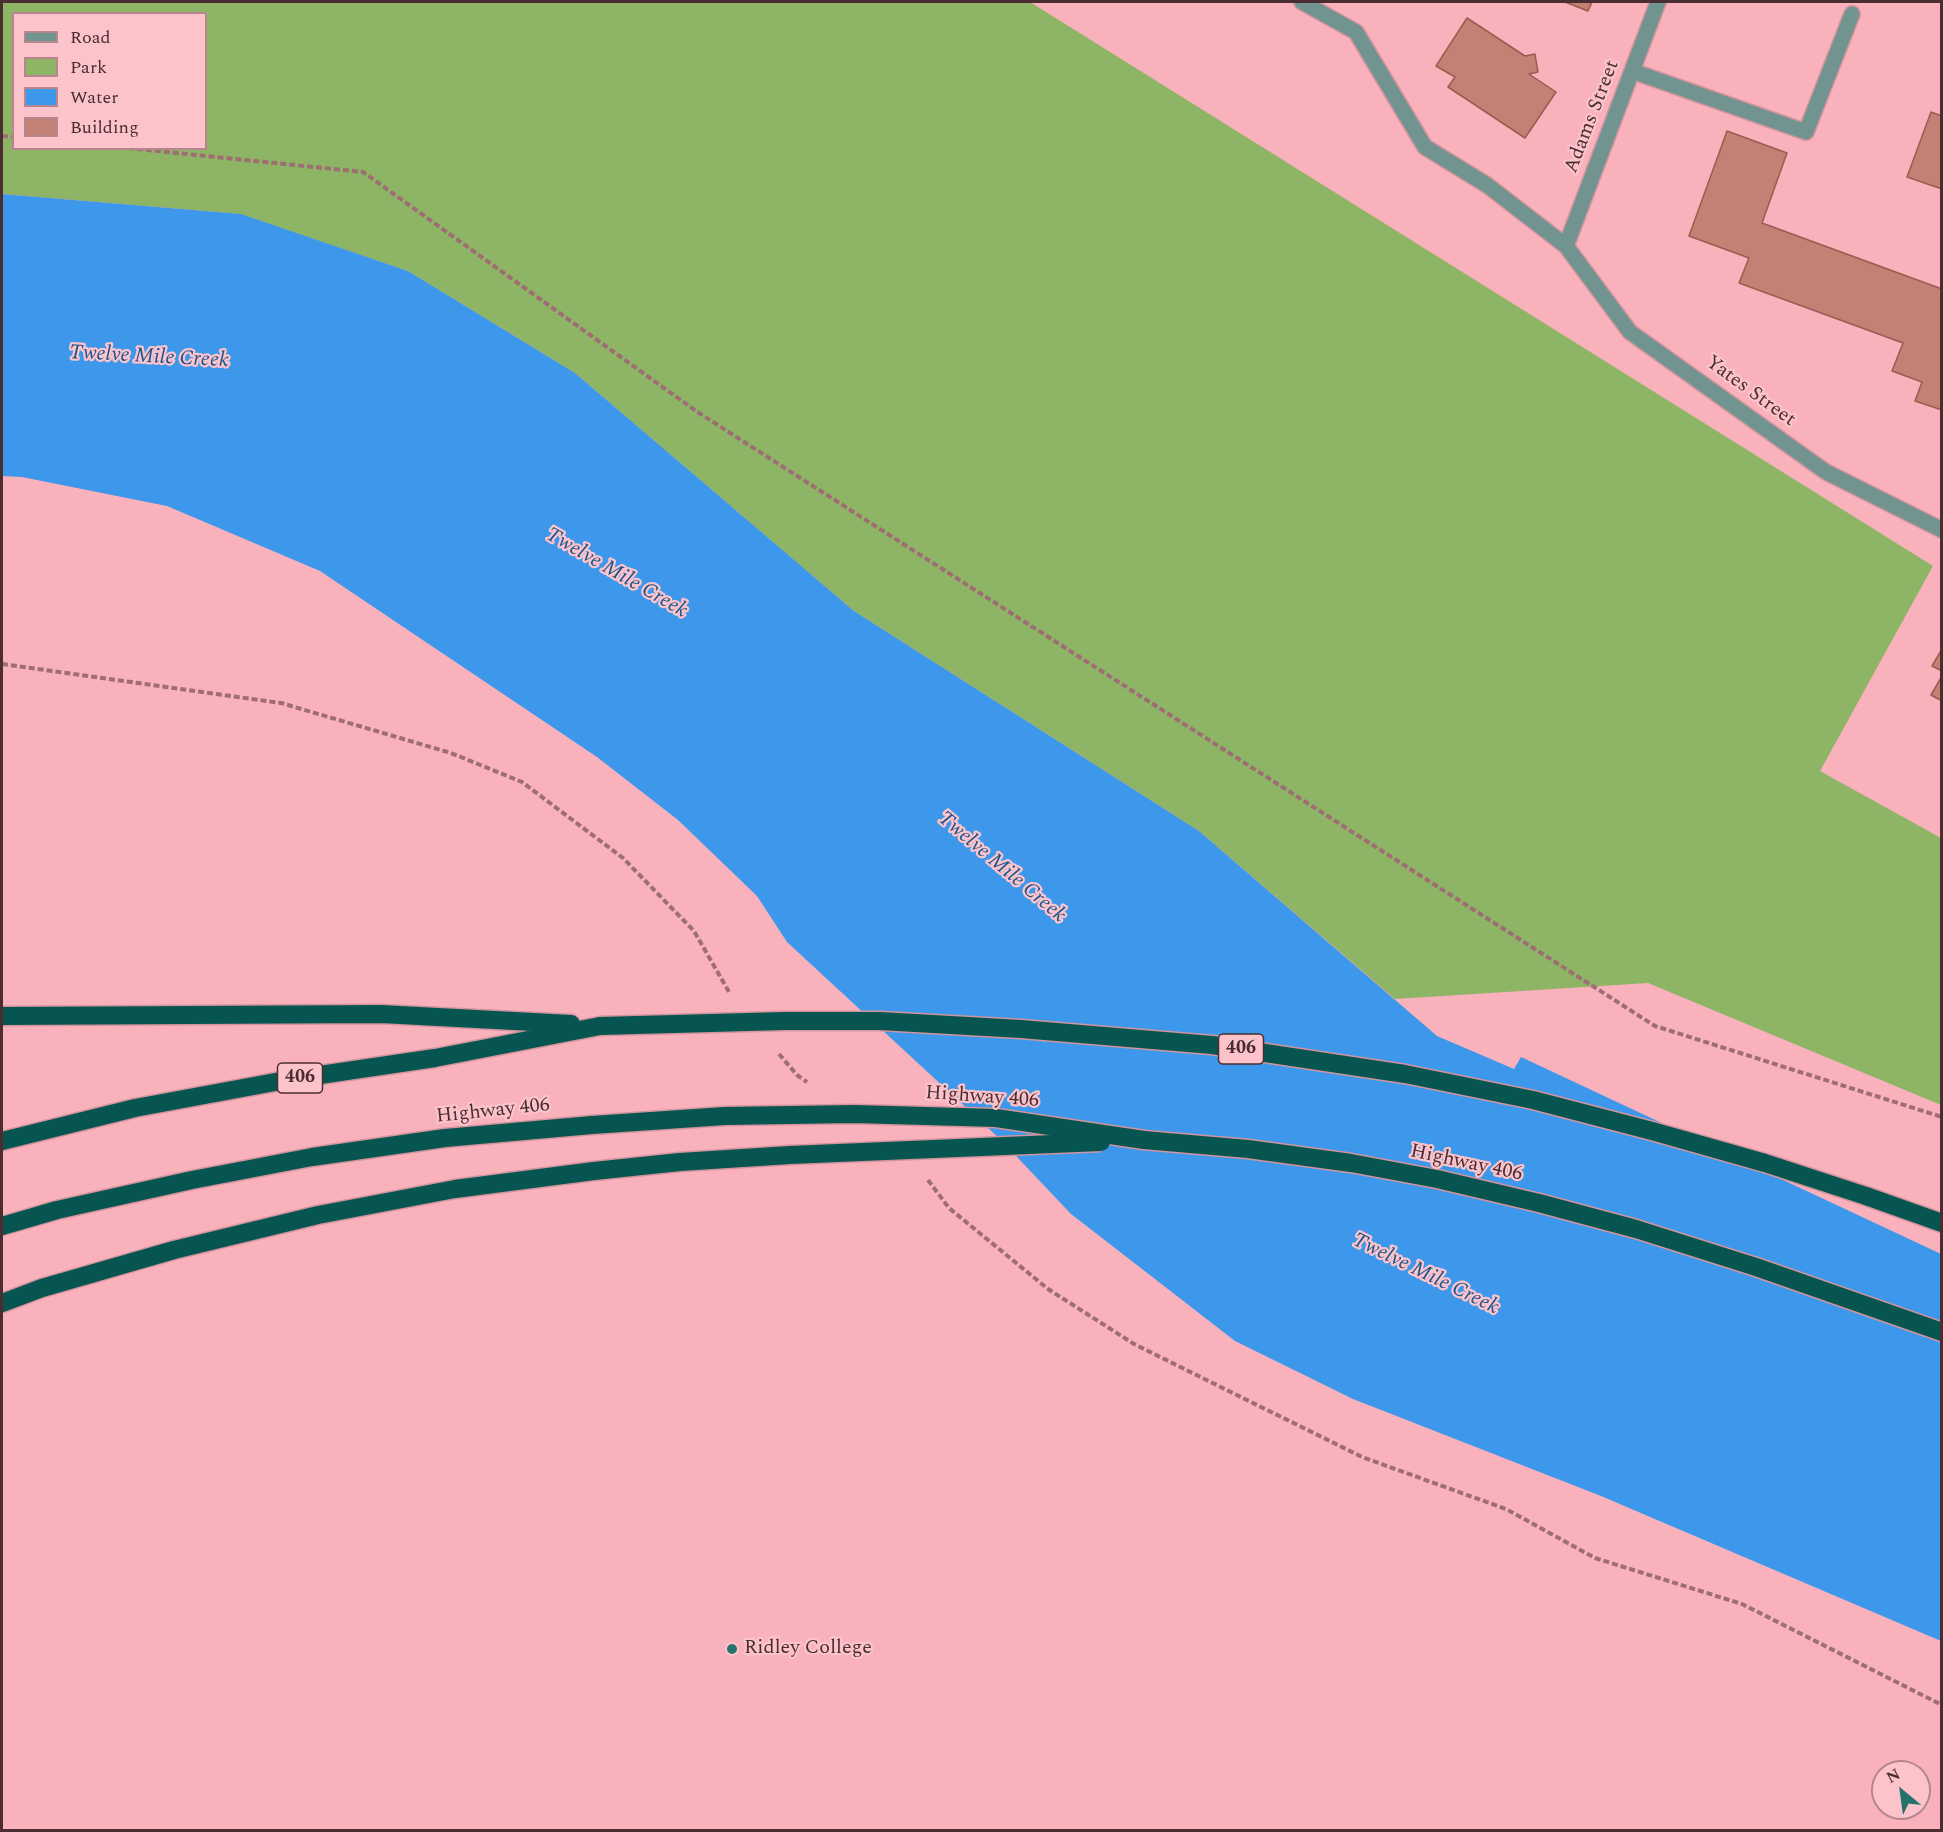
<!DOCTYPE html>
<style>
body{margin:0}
#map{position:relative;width:1943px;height:1832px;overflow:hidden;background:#f9b1bb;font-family:Spectral,serif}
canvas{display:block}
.frame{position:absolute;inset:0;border:3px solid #492d31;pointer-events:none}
.legend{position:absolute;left:12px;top:12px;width:195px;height:138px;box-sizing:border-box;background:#fdc3ca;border:2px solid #b5878d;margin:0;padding:8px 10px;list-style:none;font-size:18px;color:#492d31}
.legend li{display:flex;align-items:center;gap:12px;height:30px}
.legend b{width:30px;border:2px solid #b5878d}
.north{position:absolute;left:1871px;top:1760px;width:60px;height:60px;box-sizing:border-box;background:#fdc3ca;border:2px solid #b5878d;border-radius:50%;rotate:331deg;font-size:16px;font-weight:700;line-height:24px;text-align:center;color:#492d31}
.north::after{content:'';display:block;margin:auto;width:21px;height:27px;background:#27716d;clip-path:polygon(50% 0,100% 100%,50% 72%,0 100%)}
</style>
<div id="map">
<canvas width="1943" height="1832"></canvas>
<div class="frame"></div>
<ul class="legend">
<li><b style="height:8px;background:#729491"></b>Road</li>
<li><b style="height:16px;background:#8eb465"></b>Park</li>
<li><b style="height:16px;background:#3d98ec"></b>Water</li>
<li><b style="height:16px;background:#c38075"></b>Building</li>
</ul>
<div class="north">N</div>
</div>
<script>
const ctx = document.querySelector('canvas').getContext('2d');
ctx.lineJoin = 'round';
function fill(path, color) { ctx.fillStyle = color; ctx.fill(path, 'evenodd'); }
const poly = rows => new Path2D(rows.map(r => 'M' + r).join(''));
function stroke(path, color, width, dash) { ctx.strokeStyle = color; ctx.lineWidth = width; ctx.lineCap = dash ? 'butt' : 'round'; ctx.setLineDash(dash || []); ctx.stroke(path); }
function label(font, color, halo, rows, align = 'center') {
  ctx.font = font + ' Spectral,serif'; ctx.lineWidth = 4.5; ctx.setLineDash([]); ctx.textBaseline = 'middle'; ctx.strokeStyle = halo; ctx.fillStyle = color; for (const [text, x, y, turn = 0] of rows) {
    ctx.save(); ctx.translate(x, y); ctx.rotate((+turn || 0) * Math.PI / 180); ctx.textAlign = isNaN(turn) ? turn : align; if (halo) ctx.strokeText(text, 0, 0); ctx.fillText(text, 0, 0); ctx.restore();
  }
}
fill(poly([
 [2,2,1030,2,1933,566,1820,771,1941,838,1941,1105,1648,983,1395,999,1199,831,854,611,575,373,408,271,240,214,2,194],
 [14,14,206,14,206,148,14,148]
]), '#8eb465');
fill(poly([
 [2,194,241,214,408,271,575,373,854,611,1199,831,1437,1036,1514,1069,1521,1057,1941,1254,1941,1641,1601,1496,1353,1399,1235,1341,1071,1214,1000,1139,787,942,757,896,678,820,597,757,320,571,167,506,22,477,2,476]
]), '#3d98ec');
const building = poly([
 [1565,2,1592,2,1588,11,1565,2],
 [1467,18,1525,56,1535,54,1538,72,1529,74,1556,92,1525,138,1448,87,1455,77,1436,66,1467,18],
 [1931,112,1942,116,1942,189,1907,177,1931,112],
 [1727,131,1787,153,1762,223,1942,289,1942,410,1915,401,1922,382,1892,371,1903,343,1739,283,1749,258,1689,236,1727,131],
 [1942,649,1942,671,1932,666,1942,649],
 [1942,676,1942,701,1931,695,1942,676]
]);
fill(building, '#c38075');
stroke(building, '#9a5b51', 1.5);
const minor = poly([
 [1302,2,1356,32,1425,147,1487,185,1566,246,1630,332,1826,472,1942,530],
 [1632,71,1806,132,1852,14],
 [1566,246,1658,2]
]);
const highway = poly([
 [2,1016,381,1014,571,1024],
 [1144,1140,1248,1149,1351,1163,1437,1179,1539,1203,1636,1229,1756,1267,1942,1332],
 [2,1141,135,1108,286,1080,435,1058,600,1026],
 [1866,1196,1942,1223],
 [2,1226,57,1210,192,1180,312,1157,445,1138,592,1125],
 [2,1303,42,1288,174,1250,318,1215,455,1189,594,1171,680,1162,790,1155]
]);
stroke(minor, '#d2949d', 18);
stroke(highway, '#d2949d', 21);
stroke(poly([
 [2,136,14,137],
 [128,148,363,172,699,413,1655,1026,1942,1117],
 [2,664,281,703,451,753,522,782,623,858,694,931,729,992],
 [779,1054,797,1075,807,1082],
 [928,1180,949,1208,1048,1289,1134,1344,1362,1457,1506,1509,1595,1558,1742,1604,1942,1705]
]), '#9f6d74', 4, [6, 3]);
stroke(minor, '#729491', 15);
stroke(highway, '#075551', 18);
const highwayBridge = poly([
 [600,1026,785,1021,880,1021,1021,1029,1212,1045,1405,1074,1533,1100,1652,1131,1765,1163,1866,1196],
 [592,1125,725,1116,854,1114,996,1118,1144,1140],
 [790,1155,1101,1142]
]);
stroke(highwayBridge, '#d2949d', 21, []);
stroke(highwayBridge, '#075551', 18);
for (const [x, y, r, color] of [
 [732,1649,6,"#27716d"]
]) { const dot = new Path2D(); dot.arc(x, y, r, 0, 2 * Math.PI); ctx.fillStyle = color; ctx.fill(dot); stroke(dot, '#fdc3ca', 2); }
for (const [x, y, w] of [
 [1241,1049,45],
 [300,1078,45]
]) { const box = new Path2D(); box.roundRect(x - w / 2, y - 15, w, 30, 4.5); ctx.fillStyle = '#fdc3ca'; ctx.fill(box); stroke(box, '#492d31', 1.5); }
label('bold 18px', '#492d31', null, [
 ["406",1241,1049],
 ["406",300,1078]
]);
label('20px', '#492d31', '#fdc3ca', [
 ["Adams Street",1593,117,-69],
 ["Yates Street",1750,392,36],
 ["Highway 406",982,1098,4],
 ["Highway 406",493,1112,-6],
 ["Highway 406",1466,1164,12]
]);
label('20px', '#492d31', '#fdc3ca', [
 ["Ridley College",744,1649]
], 'left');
label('italic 21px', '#19568d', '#fdc3ca', [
 ["Twelve Mile Creek",149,358,3],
 ["Twelve Mile Creek",616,574,30],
 ["Twelve Mile Creek",1001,868,40],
 ["Twelve Mile Creek",1425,1275,26]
]);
</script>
